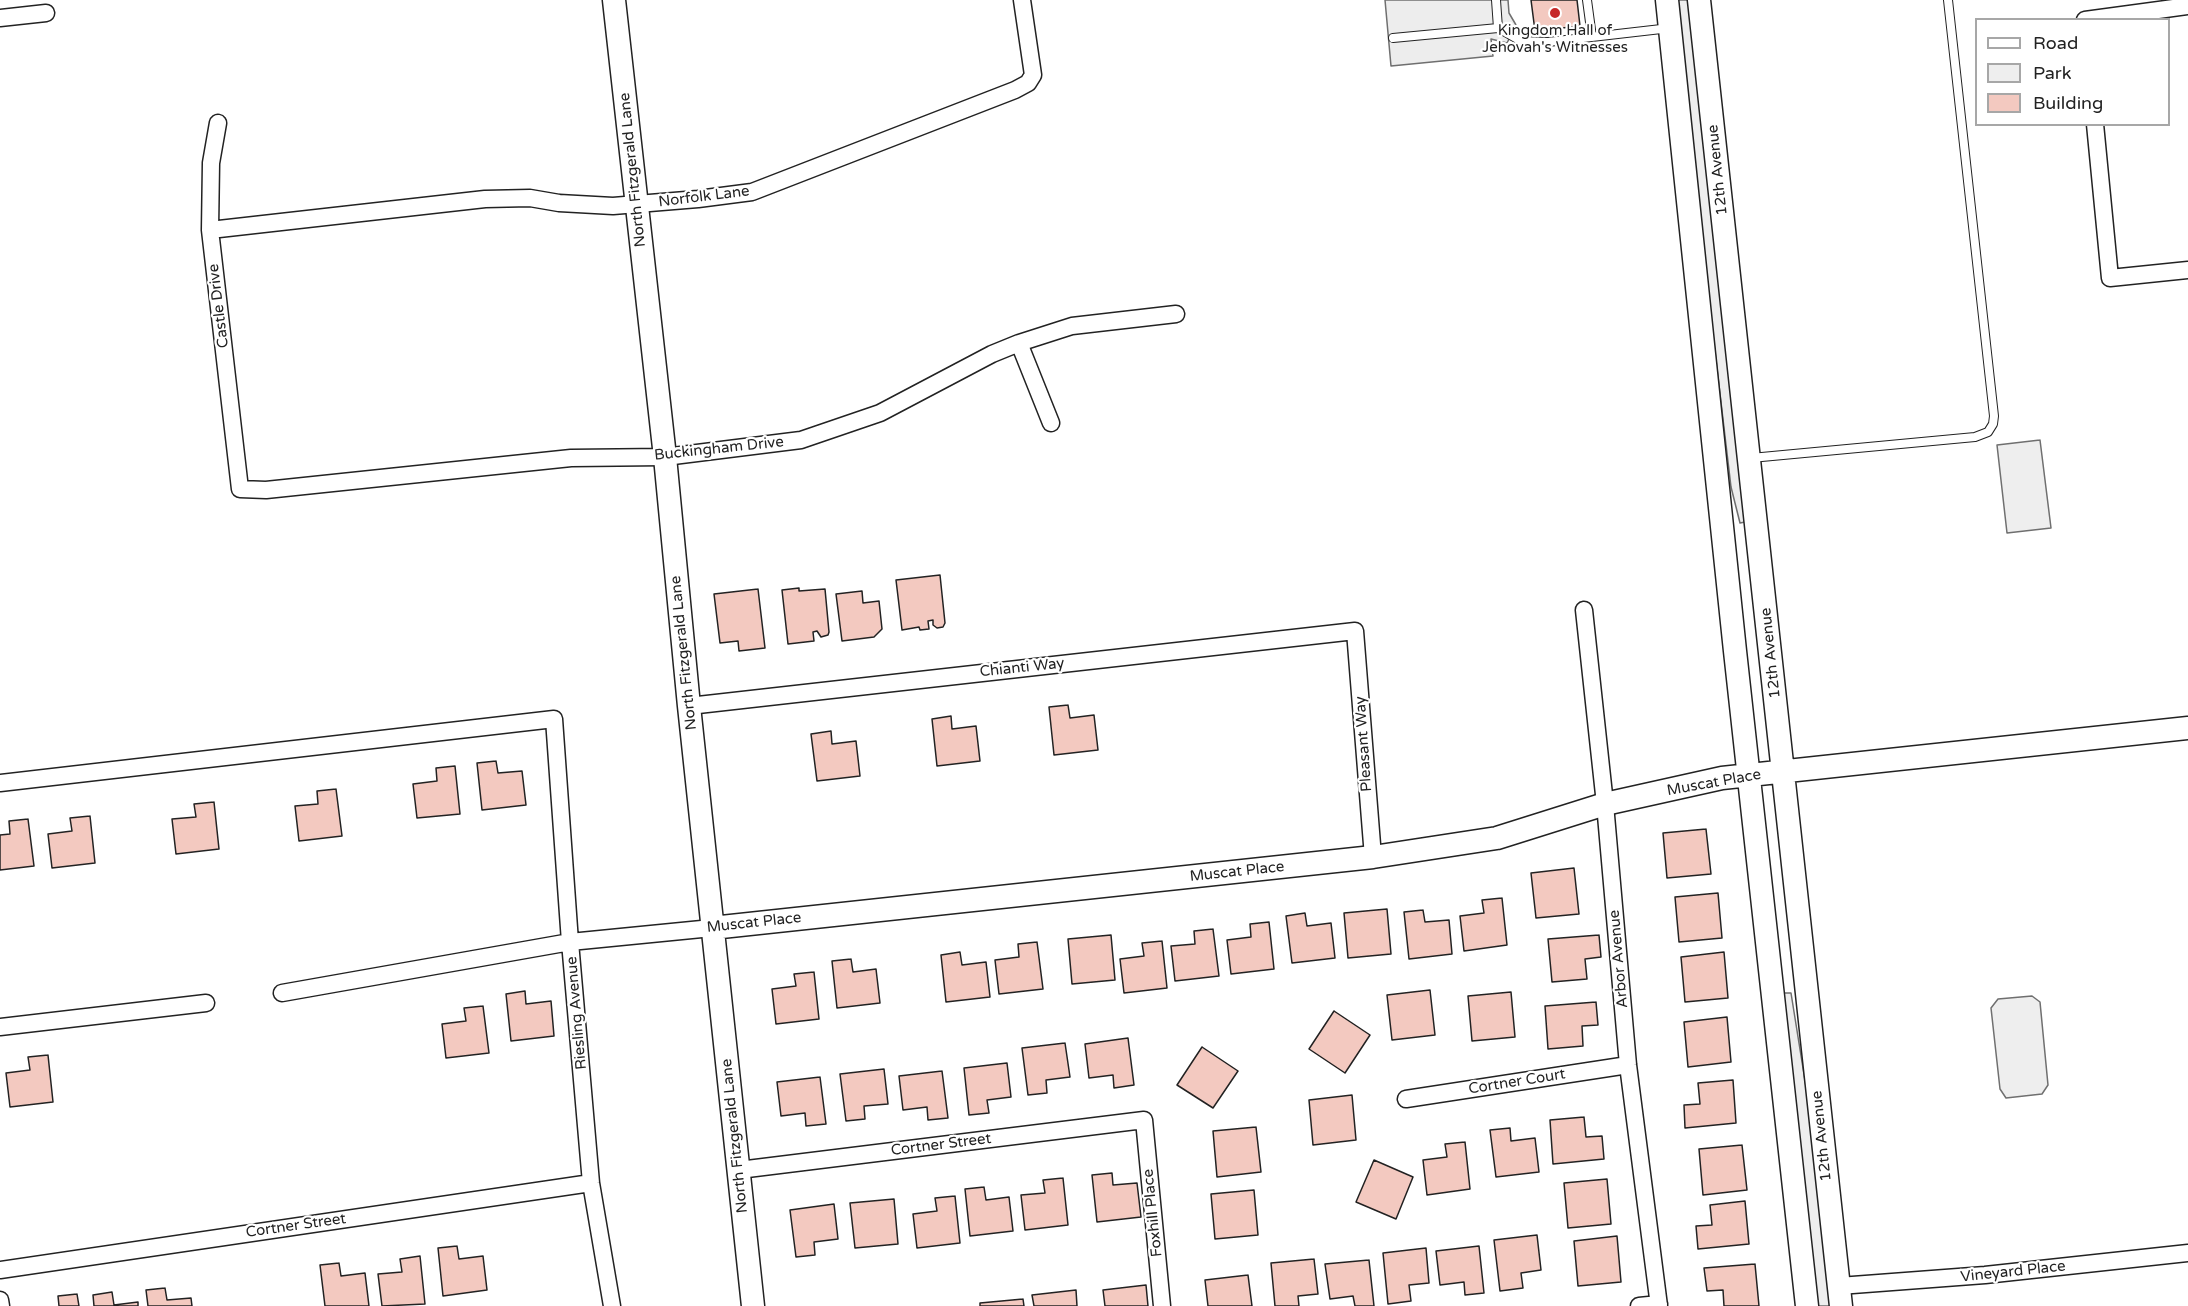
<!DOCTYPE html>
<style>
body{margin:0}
#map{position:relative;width:2188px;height:1306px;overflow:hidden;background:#fff;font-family:"Varela Round",sans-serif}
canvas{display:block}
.legend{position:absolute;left:1975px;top:18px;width:195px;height:108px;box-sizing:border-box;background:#fff;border:2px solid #a7a7a7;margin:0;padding:8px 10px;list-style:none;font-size:18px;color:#222}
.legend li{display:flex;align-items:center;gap:12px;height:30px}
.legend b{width:30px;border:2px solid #a7a7a7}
</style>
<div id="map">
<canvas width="2188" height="1306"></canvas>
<ul class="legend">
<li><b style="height:8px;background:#fff"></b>Road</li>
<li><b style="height:16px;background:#eee"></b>Park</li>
<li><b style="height:16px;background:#f3c9c0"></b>Building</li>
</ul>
</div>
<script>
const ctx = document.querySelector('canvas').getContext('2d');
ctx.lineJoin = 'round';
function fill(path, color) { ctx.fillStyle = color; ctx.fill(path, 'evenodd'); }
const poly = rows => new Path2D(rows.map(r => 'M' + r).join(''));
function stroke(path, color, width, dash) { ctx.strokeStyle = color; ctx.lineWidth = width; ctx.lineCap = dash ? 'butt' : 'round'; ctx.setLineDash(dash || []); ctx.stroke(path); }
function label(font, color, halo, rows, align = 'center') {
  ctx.font = font + ' "Varela Round",sans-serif'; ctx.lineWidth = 4.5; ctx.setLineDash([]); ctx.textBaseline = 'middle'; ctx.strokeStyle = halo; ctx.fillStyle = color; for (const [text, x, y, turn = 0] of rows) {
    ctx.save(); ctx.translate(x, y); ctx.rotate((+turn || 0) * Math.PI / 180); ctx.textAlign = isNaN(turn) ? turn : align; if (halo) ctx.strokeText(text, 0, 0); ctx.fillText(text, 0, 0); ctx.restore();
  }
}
const green = poly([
 [1677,0,1691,0,1745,522,1740,523,1731,487,1706,275,1677,0],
 [2040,440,2051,528,2007,533,1997,445,2040,440],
 [1780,993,1791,993,1841,1306,1807,1306,1780,993],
 [2032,996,2040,1002,2048,1085,2042,1094,2006,1098,2000,1089,1991,1008,1998,999,2032,996]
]);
fill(green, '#eee');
stroke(green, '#6f6f6f', 1.5);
const parking = poly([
 [1385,0,1508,0,1509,13,1516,25,1507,43,1491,39,1493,56,1391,66,1385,0]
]);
fill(parking, '#ededed');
stroke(parking, '#6f6f6f', 1.5);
const building = poly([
 [1531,0,1577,0,1580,26,1535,31,1531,0],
 [940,575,945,623,943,627,937,628,933,625,933,620,928,621,929,629,920,630,919,627,902,630,896,580,940,575],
 [799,588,799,591,825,589,829,632,828,635,821,637,817,631,813,632,814,641,788,644,782,590,799,588],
 [758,589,765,648,739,651,738,641,720,643,714,594,758,589],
 [862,591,863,603,879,601,882,629,874,637,842,641,836,594,862,591],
 [1068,705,1070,718,1094,715,1098,750,1054,755,1049,707,1068,705],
 [951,716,952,729,976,726,980,761,937,766,932,719,951,716],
 [831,731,832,744,856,741,860,776,817,781,811,734,831,731],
 [496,761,498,773,522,771,526,805,482,810,477,763,496,761],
 [455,766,460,814,417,818,413,784,437,781,436,768,455,766],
 [336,789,342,836,299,841,295,806,318,804,317,791,336,789],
 [214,802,219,849,176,854,172,819,196,817,194,804,214,802],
 [90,816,95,863,52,868,48,834,72,831,70,818,90,816],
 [28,819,34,866,0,870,0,835,10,834,9,821,28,819],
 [1706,829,1711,874,1667,878,1663,833,1706,829],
 [1574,868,1579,914,1536,918,1531,873,1574,868],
 [1718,893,1722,938,1679,942,1675,897,1718,893],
 [1502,898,1507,945,1464,951,1460,916,1484,913,1482,900,1502,898],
 [1387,909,1391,954,1348,958,1344,913,1387,909],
 [1423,910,1425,922,1449,920,1452,954,1409,959,1404,912,1423,910],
 [1305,913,1307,926,1331,923,1335,958,1292,963,1286,916,1305,913],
 [1269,922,1274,969,1231,974,1227,940,1251,937,1250,924,1269,922],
 [1213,929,1219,976,1175,981,1171,946,1195,944,1194,931,1213,929],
 [1111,935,1115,980,1072,984,1068,939,1111,935],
 [1599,935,1601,957,1585,959,1587,979,1552,982,1548,939,1599,935],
 [1162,941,1167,988,1124,993,1120,959,1144,956,1142,943,1162,941],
 [1037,942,1043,989,999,994,995,960,1019,957,1018,944,1037,942],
 [960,952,962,965,986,962,990,997,946,1002,941,955,960,952],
 [1724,952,1728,998,1685,1002,1681,957,1724,952],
 [851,959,853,972,876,969,880,1003,837,1008,832,961,851,959],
 [814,972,819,1019,776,1024,772,989,796,986,794,974,814,972],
 [1430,990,1435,1035,1392,1040,1387,995,1430,990],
 [525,991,526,1004,551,1001,554,1036,511,1041,506,994,525,991],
 [1511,992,1515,1037,1472,1041,1468,996,1511,992],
 [1596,1002,1598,1025,1582,1026,1583,1046,1548,1049,1545,1006,1596,1002],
 [483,1006,489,1053,446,1058,442,1024,466,1021,464,1008,483,1006],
 [1334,1011,1370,1035,1345,1073,1309,1049,1334,1011],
 [1727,1017,1731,1062,1688,1067,1684,1022,1727,1017],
 [1128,1038,1134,1085,1114,1088,1113,1075,1089,1078,1085,1044,1128,1038],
 [1065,1043,1070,1077,1046,1080,1047,1093,1028,1095,1022,1048,1065,1043],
 [1202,1047,1238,1071,1213,1108,1177,1085,1202,1047],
 [48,1055,53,1102,10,1107,6,1073,30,1070,28,1057,48,1055],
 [1007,1063,1011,1097,987,1100,989,1113,969,1115,964,1068,1007,1063],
 [884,1069,888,1104,864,1106,865,1119,846,1121,840,1074,884,1069],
 [942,1071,948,1118,928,1120,927,1107,903,1110,899,1076,942,1071],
 [820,1077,826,1124,806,1126,805,1113,781,1116,777,1082,820,1077],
 [1733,1080,1736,1123,1685,1128,1684,1105,1700,1104,1698,1083,1733,1080],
 [1352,1095,1356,1140,1313,1145,1309,1100,1352,1095],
 [1584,1117,1586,1137,1602,1136,1604,1159,1553,1164,1550,1120,1584,1117],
 [1256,1127,1261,1172,1217,1177,1213,1131,1256,1127],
 [1510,1128,1511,1141,1535,1138,1539,1172,1496,1177,1490,1130,1510,1128],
 [1465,1142,1470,1189,1427,1195,1423,1160,1447,1157,1445,1144,1465,1142],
 [1742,1145,1747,1190,1703,1195,1699,1149,1742,1145],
 [1374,1160,1413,1177,1396,1219,1356,1202,1374,1160],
 [1112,1173,1113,1185,1137,1183,1141,1217,1097,1222,1092,1175,1112,1173],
 [1063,1178,1068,1225,1025,1230,1021,1195,1045,1193,1043,1180,1063,1178],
 [1607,1179,1611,1224,1568,1228,1564,1183,1607,1179],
 [984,1187,986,1200,1009,1197,1013,1231,970,1236,965,1189,984,1187],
 [1254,1190,1258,1235,1215,1239,1211,1194,1254,1190],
 [955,1196,960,1243,917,1248,913,1214,937,1211,935,1198,955,1196],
 [894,1199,898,1244,855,1248,850,1203,894,1199],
 [1745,1201,1749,1244,1698,1249,1696,1226,1712,1225,1710,1205,1745,1201],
 [834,1204,838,1239,814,1242,815,1255,796,1257,790,1210,834,1204],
 [1537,1235,1541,1270,1521,1273,1523,1288,1500,1291,1494,1240,1537,1235],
 [1617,1236,1621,1282,1578,1286,1574,1241,1617,1236],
 [457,1246,459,1259,483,1256,487,1290,443,1296,438,1248,457,1246],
 [1479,1246,1484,1293,1465,1295,1464,1282,1440,1285,1436,1251,1479,1246],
 [1426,1248,1429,1283,1409,1285,1411,1301,1388,1304,1383,1253,1426,1248],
 [420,1256,425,1304,382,1306,378,1274,402,1272,400,1259,420,1256],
 [1314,1259,1318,1294,1298,1296,1299,1306,1275,1306,1271,1263,1314,1259],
 [1369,1260,1374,1306,1355,1306,1353,1296,1330,1299,1325,1264,1369,1260],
 [339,1263,341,1276,365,1273,369,1306,325,1306,320,1265,339,1263],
 [1755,1264,1759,1306,1724,1306,1723,1290,1707,1291,1704,1268,1755,1264],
 [1248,1275,1252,1306,1208,1306,1205,1280,1248,1275],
 [1146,1285,1148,1306,1105,1306,1103,1290,1146,1285],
 [165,1288,167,1300,191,1298,192,1306,148,1306,146,1290,165,1288],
 [1076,1290,1077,1306,1034,1306,1032,1295,1076,1290],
 [112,1292,114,1305,138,1302,138,1306,94,1306,93,1295,112,1292],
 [77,1294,79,1306,59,1306,58,1296,77,1294],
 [1023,1299,1024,1306,980,1306,980,1303,1023,1299]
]);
fill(building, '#f3c9c0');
stroke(building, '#222', 1.5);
const lane = poly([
 [1496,0,1498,28,1521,41,1548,42,1670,28],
 [1587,0,1592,37],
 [1393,38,1498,28],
 [1751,458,1975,437,1988,432,1993,424,1994,416,1948,0]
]);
const street = poly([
 [0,18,46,13],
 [2085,20,2188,6],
 [218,123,211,163,210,230,240,489,266,490,571,458,665,457,801,440,880,413,992,354,1019,343,1072,326,1176,314],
 [2095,124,2110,278,2188,270],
 [210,230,485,199,530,198,559,203,613,206,698,199,752,192,1015,90,1028,83,1033,75,1022,0],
 [1019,343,1051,423],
 [1584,610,1605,804,1628,1065,1659,1306],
 [689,706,1355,631,1373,857],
 [0,783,554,719,570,942,591,1183,612,1306],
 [282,993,570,942,712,928],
 [0,1027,206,1003],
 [1406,1099,1628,1065],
 [739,1170,1144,1120,1162,1306],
 [0,1270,591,1183],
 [1839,1286,1985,1275,2188,1253],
 [0,1300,1,1306],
 [1639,1306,1659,1304]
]);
const secondary = poly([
 [614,0,665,457,689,706,753,1306],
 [1667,0,1735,651,1807,1306],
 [1699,0,1841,1306],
 [712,928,1373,857,1497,838,1605,804,1722,778,2188,728]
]);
stroke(lane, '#222', 10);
stroke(street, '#222', 19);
stroke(secondary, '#222', 25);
stroke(lane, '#fff', 8);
stroke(street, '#fff', 16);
stroke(secondary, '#fff', 22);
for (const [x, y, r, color] of [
 [1555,13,6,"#c62828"]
]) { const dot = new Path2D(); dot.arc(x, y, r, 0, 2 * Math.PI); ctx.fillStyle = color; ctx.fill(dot); stroke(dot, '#fff', 2); }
label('15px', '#222', '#fff', [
 ["Kingdom Hall of",1555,31],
 ["Jehovah's Witnesses",1555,48]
]);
label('15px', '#222', '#fff', [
 ["North Fitzgerald Lane",633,170,-96],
 ["12th Avenue",1718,170,-96],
 ["Norfolk Lane",704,197,-7],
 ["Castle Drive",219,306,-97],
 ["Buckingham Drive",719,449,-6],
 ["North Fitzgerald Lane",684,653,-96],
 ["12th Avenue",1771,653,-96],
 ["Chianti Way",1022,668,-6],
 ["Pleasant Way",1364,744,-94],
 ["Muscat Place",1714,783,-10],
 ["Muscat Place",1237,872,-6],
 ["Muscat Place",754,923,-6],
 ["Arbor Avenue",1619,959,-95],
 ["Riesling Avenue",577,1013,-95],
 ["Cortner Court",1517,1082,-9],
 ["North Fitzgerald Lane",735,1136,-96],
 ["12th Avenue",1822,1136,-96],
 ["Cortner Street",941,1145,-7],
 ["Foxhill Place",1153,1213,-96],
 ["Cortner Street",296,1226,-8],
 ["Vineyard Place",2013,1272,-6]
]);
</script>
